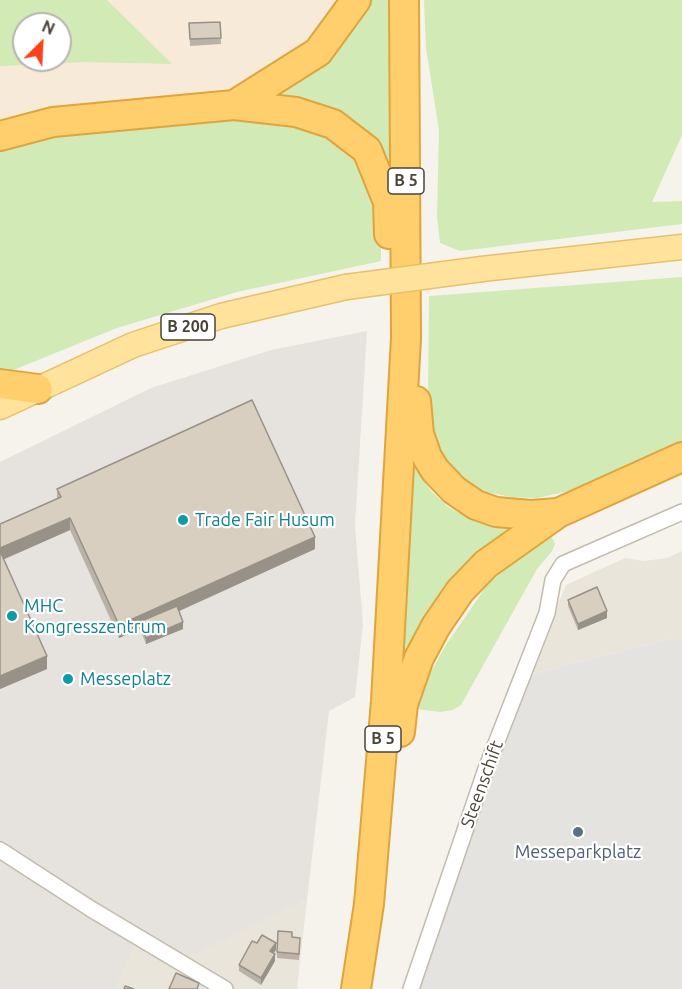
<!DOCTYPE html>
<style>
body{margin:0}
#map{position:relative;width:682px;height:989px;overflow:hidden;background:#f6f3ec;font-family:Ubuntu,sans-serif}
canvas{display:block}
.north{position:absolute;left:12px;top:12px;width:60px;height:60px;box-sizing:border-box;background:#fff;border:2px solid #b7b4b0;border-radius:50%;rotate:24deg;font-size:16px;font-weight:700;line-height:24px;text-align:center;color:#4b4439}
.north::after{content:'';display:block;margin:auto;width:21px;height:27px;background:#fc3f1d;clip-path:polygon(50% 0,100% 100%,50% 72%,0 100%)}
</style>
<div id="map">
<canvas width="682" height="989"></canvas>
<div class="north">N</div>
</div>
<script>
const ctx = document.querySelector('canvas').getContext('2d');
ctx.lineJoin = 'round';
function fill(path, color) { ctx.fillStyle = color; ctx.fill(path, 'evenodd'); }
const poly = rows => new Path2D(rows.map(r => 'M' + r).join(''));
function stroke(path, color, width, dash) { ctx.strokeStyle = color; ctx.lineWidth = width; ctx.lineCap = dash ? 'butt' : 'round'; ctx.setLineDash(dash || []); ctx.stroke(path); }
function label(font, color, halo, rows, align = 'center') {
  ctx.font = font + ' Ubuntu,sans-serif'; ctx.lineWidth = 4.5; ctx.setLineDash([]); ctx.textBaseline = 'middle'; ctx.strokeStyle = halo; ctx.fillStyle = color; for (const [text, x, y, turn = 0] of rows) {
    ctx.save(); ctx.translate(x, y); ctx.rotate((+turn || 0) * Math.PI / 180); ctx.textAlign = isNaN(turn) ? turn : align; if (halo) ctx.strokeText(text, 0, 0); ctx.fillText(text, 0, 0); ctx.restore();
  }
}
fill(poly([
 [682,551,682,641,675,638,529,675,566,585,625,558,644,561,667,558],
 [307,900,297,989,116,989,135,946,173,965]
]), '#eae5da');
fill(poly([
 [0,0,350,0,315,48,238,95,0,129],
 [24,24,60,24,60,60,24,60]
]), '#f7ead8');
fill(poly([
 [367,331,355,526,363,624,355,697,329,711,307,900,172,966,135,946,116,989,0,989,0,462,151,388,271,350]
]), '#e6e2dd');
fill(poly([
 [0,0,107,0,172,64,85,62,0,66],
 [24,24,60,24,60,60,24,60],
 [362,0,392,0,396,202,370,145,248,101],
 [424,0,682,0,682,135,652,202,682,201,682,224,460,251,440,243,437,217,439,130,426,48],
 [230,115,293,118,361,155,381,206,381,261,237,292,117,328,6,373,0,372,0,145,54,131],
 [682,277,682,446,591,486,538,498,511,497,486,492,456,473,444,459,431,431,428,397,429,296],
 [412,453,421,477,432,492,448,507,476,522,492,527,515,529,455,575,412,639,397,679],
 [552,537,555,544,552,551,537,569,461,705,453,710,440,712,417,709,430,674,444,648,487,585,518,557]
]), '#d2eab5');
fill(poly([
 [675,638,682,641,682,989,419,989,529,675]
]), '#e5e3e0');
const street = poly([
 [0,850,91,909,225,989],
 [411,989,486,769,547,613,553,580,563,564,682,512]
]);
const primary = poly([
 [482,269,682,247],
 [0,407,133,345,221,316,346,287]
]);
const highway = poly([
 [234,105,318,52,356,0],
 [0,136,53,122,234,105,296,112,333,124,367,150,388,202,389,234],
 [0,384,38,389],
 [416,401,419,434,427,457,435,470,454,490,476,505,496,512,531,515,558,513],
 [400,732,403,704,419,658,436,626,460,591,486,564,558,513,682,457],
 [356,989,369,904,386,701,406,338,404,0]
]);
stroke(street, '#c2bbae', 18);
stroke(primary, '#e6c16a', 27);
stroke(highway, '#e0a43c', 32);
stroke(street, '#fff', 15);
stroke(primary, '#ffe39c', 24);
stroke(highway, '#ffcf6e', 28);
const primaryBridge = poly([
 [346,287,482,269]
]);
stroke(primaryBridge, '#e6c16a', 27, []);
stroke(primaryBridge, '#ffe39c', 24);
fill(poly([
 [220,22,221,44,190,46,189,23],
 [57,489,315,549,179,611,183,629,146,644,140,629,119,638,70,530,4,559,47,669,0,689,0,524,57,499],
 [568,600,607,618,578,630,568,606],
 [292,937,300,945,299,960,277,958,277,952],
 [276,950,273,953,275,961,261,985,239,971,239,965]
]), '#bab2a6');
fill(poly([
 [70,518,70,530,0,561,0,548],
 [315,537,315,549,142,628,139,622,140,629,119,638,119,625],
 [607,611,607,618,578,630,578,624],
 [183,622,183,629,146,644,146,638],
 [47,656,47,669,0,689,0,676],
 [276,943,276,950,270,958,270,951],
 [275,954,275,961,261,985,261,978]
]), '#979187');
const building = poly([
 [220,22,221,38,190,39,189,23,220,22],
 [252,400,315,537,119,625,70,518,0,548,0,524,61,497,57,489,252,400],
 [0,551,47,656,0,676,0,551],
 [597,587,607,611,578,624,568,600,597,587],
 [177,606,183,622,146,638,139,622,177,606],
 [278,931,292,932,292,937,300,938,299,954,277,952,278,931],
 [262,935,276,943,270,951,275,954,261,978,239,965,252,941,257,943,262,935],
 [176,973,199,983,197,989,169,989,176,973],
 [125,986,134,989,124,989,125,986]
]);
fill(building, '#d8cfc1');
stroke(building, '#979187', 1.5);
for (const [x, y, r, color] of [
 [183,520,6,"#0f9aa8"],
 [12,616,6,"#0f9aa8"],
 [68,679,6,"#0f9aa8"],
 [578,832,6,"#5c6f8a"]
]) { const dot = new Path2D(); dot.arc(x, y, r, 0, 2 * Math.PI); ctx.fillStyle = color; ctx.fill(dot); stroke(dot, '#fff', 2); }
for (const [x, y, w] of [
 [406,181,36],
 [188,327,54],
 [383,739,36]
]) { const box = new Path2D(); box.roundRect(x - w / 2, y - 13, w, 26, 4.5); ctx.fillStyle = '#fff'; ctx.fill(box); stroke(box, '#4b4439', 1.5); }
label('bold 16px', '#4b4439', null, [
 ["B 5",406,181],
 ["B 200",188,327],
 ["B 5",383,739]
]);
label('18px', '#0d838f', '#fff', [
 ["Trade Fair Husum",195,520],
 ["MHC",24,606],
 ["Kongresszentrum",24,627],
 ["Messeplatz",80,679]
], 'left');
label('18px', '#4b4439', '#fff', [
 ["Steenschift",482,784,-70]
]);
label('18px', '#4e5e75', '#fff', [
 ["Messeparkplatz",578,852]
]);
</script>
